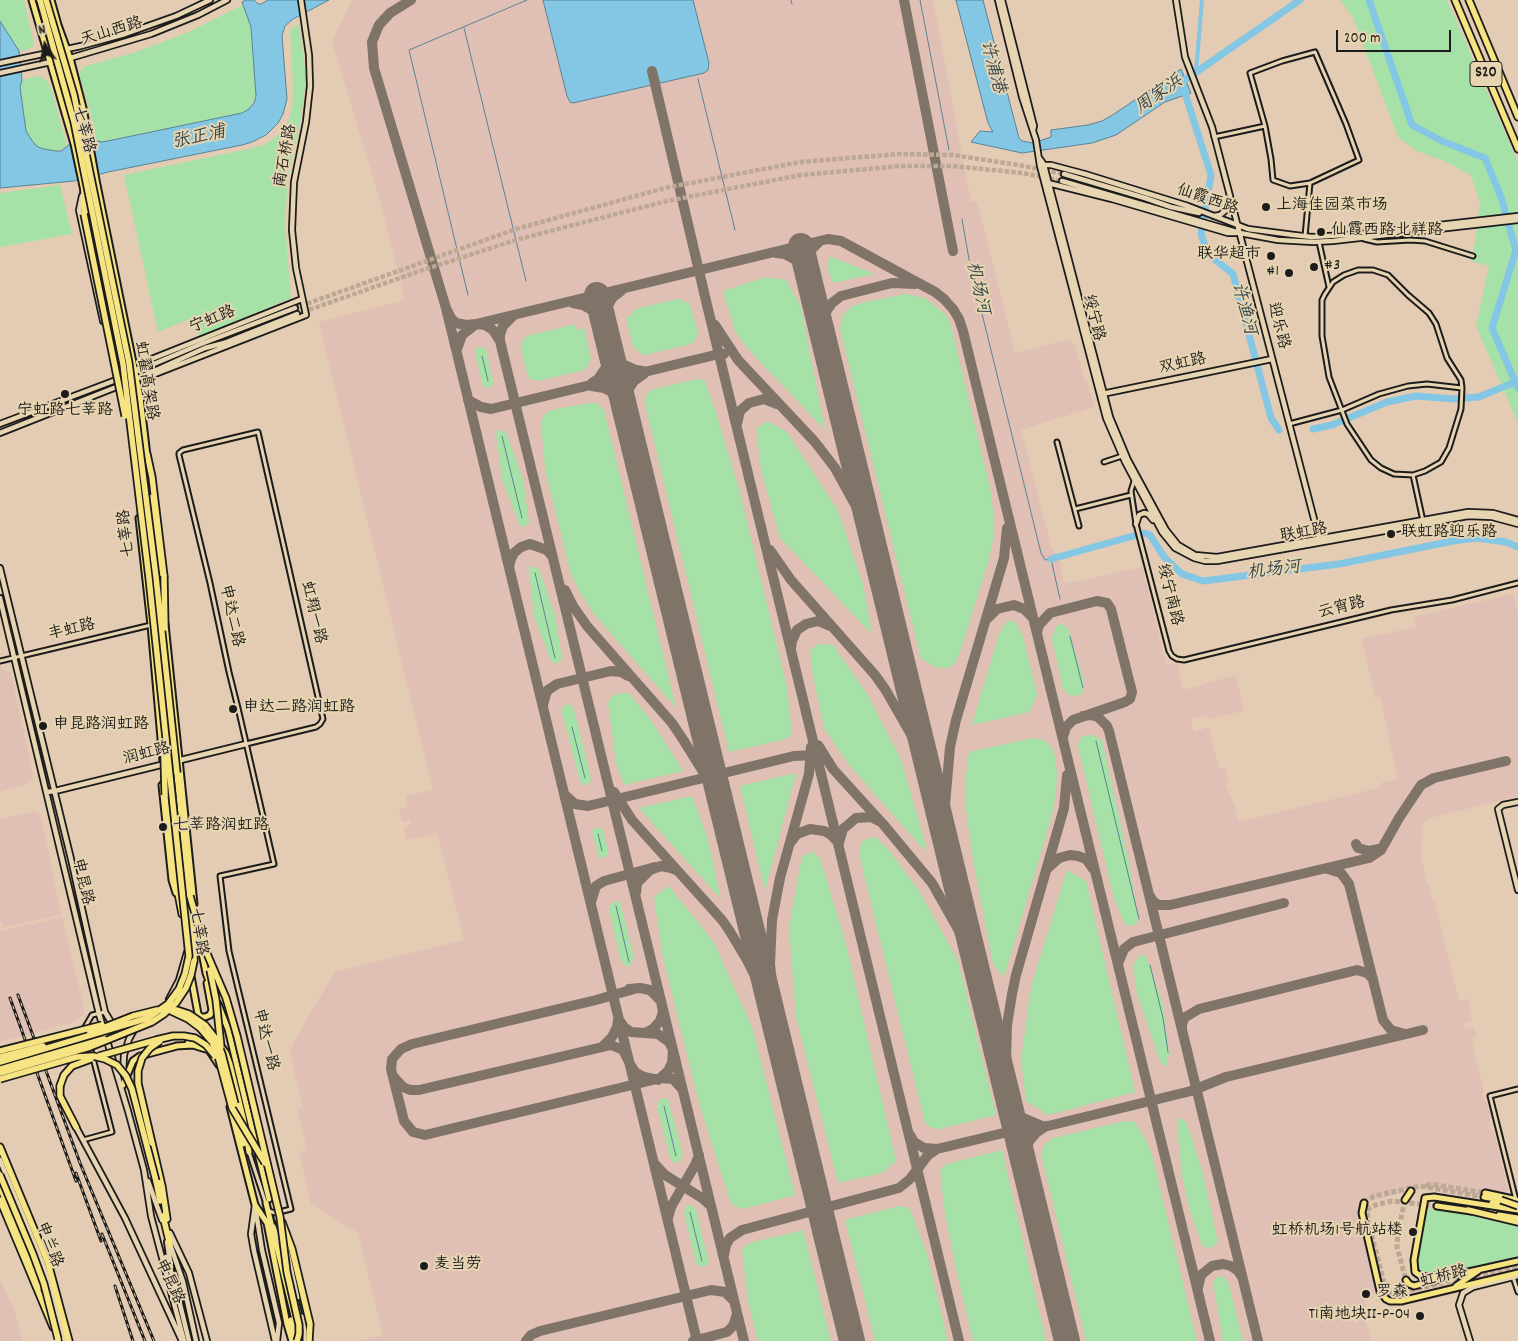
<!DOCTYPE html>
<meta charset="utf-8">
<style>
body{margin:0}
#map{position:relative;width:1518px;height:1341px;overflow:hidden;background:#e4cbb3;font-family:Dekko,sans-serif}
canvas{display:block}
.north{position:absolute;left:20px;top:20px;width:50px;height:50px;-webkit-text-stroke:4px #e7d5b2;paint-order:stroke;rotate:349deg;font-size:14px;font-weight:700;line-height:20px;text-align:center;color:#1c1c1c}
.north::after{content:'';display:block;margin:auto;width:18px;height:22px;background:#1c1c1c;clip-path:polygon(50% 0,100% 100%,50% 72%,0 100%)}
.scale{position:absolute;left:1336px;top:30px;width:115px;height:22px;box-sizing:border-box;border:2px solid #1c1c1c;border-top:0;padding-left:6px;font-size:15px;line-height:18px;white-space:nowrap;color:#1c1c1c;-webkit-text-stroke:4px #e7d5b2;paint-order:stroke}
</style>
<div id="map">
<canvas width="1518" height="1341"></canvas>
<div class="north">N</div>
<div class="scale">200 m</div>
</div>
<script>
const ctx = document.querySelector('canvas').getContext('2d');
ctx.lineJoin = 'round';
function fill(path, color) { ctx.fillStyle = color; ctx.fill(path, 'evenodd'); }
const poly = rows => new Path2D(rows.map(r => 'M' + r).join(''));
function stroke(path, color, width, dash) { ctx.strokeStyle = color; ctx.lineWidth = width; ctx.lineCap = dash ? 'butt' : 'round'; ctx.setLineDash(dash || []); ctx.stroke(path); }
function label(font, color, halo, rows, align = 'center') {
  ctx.font = font + ' Dekko,"LXGW WenKai TC",sans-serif'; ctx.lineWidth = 4; ctx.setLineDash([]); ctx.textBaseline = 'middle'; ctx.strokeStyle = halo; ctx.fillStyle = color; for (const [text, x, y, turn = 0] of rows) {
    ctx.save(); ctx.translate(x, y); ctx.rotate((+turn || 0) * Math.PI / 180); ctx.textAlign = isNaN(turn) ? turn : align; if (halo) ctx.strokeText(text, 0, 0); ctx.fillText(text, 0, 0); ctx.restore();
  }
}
fill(poly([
 [352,0,933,0,971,202,977,201,1015,353,1071,339,1073,344,1075,344,1084,381,1087,381,1094,407,1021,430,1052,549,1057,555,1059,555,1064,584,1143,567,1144,581,1146,581,1166,665,1178,663,1183,690,1236,675,1244,711,1209,719,1205,715,1191,719,1193,729,1195,732,1209,727,1219,769,1225,768,1229,783,1225,785,1234,804,1239,822,1382,787,1381,783,1398,779,1380,697,1375,698,1362,639,1416,627,1414,617,1513,594,1518,615,1518,796,1427,819,1422,827,1423,830,1421,858,1428,886,1429,886,1433,902,1435,902,1459,1001,1468,999,1472,1021,1464,1023,1465,1028,1474,1027,1477,1036,1471,1038,1484,1092,1482,1093,1492,1117,1489,1123,1490,1128,1494,1130,1508,1191,1504,1194,1497,1194,1484,1198,1423,1188,1364,1203,1357,1214,1377,1292,1373,1295,1374,1298,1365,1300,1366,1307,1362,1309,1371,1341,358,1341,383,1335,358,1233,311,1204,299,1152,307,1150,297,1108,303,1107,290,1053,295,1039,335,972,464,940,437,833,407,840,404,827,411,825,410,820,402,822,399,809,408,807,406,796,433,790,319,322,405,300,382,207,332,41],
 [0,668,11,673,33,776,30,782,25,785,0,792],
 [33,812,37,812,41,817,61,915,4,927,0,919,0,819],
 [62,917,84,1008,83,1015,74,1022,0,1042,0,931],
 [0,1279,14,1310,23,1341,0,1341]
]), '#e0bfb4');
fill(poly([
 [0,0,24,0,34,45,27,50,19,51,0,21],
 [1340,0,1447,0,1518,162,1518,423,1476,326,1489,266,1471,261,1473,256,1480,203,1471,175,1444,161,1417,151,1398,137,1353,17],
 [243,5,251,27,256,96,249,109,242,113,103,142,96,141,92,118,80,77,80,72,83,67,136,52,189,32],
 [299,24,306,78,301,119,288,177,285,224,291,298,199,337,192,318,158,332,124,175,253,148,264,145,281,133,287,124,292,111,293,86,290,30],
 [37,76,45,79,50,85,67,146,64,149,50,151,38,147,33,142,26,131,20,87,22,80],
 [60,185,72,234,0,247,0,193],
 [829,256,875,274,833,283,828,269],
 [766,277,786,280,801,307,825,430,749,350,735,331,723,291],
 [906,294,925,298,946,315,951,326,990,488,994,517,994,535,989,559,960,652,957,661,948,668,937,668,921,659,840,329,843,315,851,307,861,303],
 [677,299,681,299,686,303,689,302,698,333,695,341,690,344,646,355,641,354,635,348,633,348,626,318,631,316,633,311,636,309],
 [571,325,574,325,577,330,584,328,591,358,587,367,584,370,538,381,530,379,527,374,520,343,524,342,524,339,527,336],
 [479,347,483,347,486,350,493,382,492,386,487,388,483,386,475,353,476,348],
 [697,379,704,380,715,409,739,489,787,687,792,733,787,739,729,752,644,400,650,390],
 [590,403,597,403,604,410,676,708,594,614,579,591,571,574,545,469,541,421,544,415,551,410],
 [767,421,787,432,838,511,863,584,872,634,780,538,761,470,756,429],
 [498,430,506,432,523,479,529,522,527,525,522,527,519,524,502,479,496,434],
 [530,566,539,569,555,615,562,658,560,661,555,664,551,661,534,616,529,570],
 [1010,620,1017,624,1023,637,1037,694,1034,703,1029,712,972,725,999,634,1005,624],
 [1062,624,1068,628,1084,681,1084,693,1076,696,1069,695,1063,689,1052,639,1056,626],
 [818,644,833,645,867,694,901,760,925,843,926,852,849,765,824,728,812,671,810,650],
 [622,693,629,693,653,723,683,771,624,785,616,763,608,703,612,696],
 [565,705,572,705,574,710,591,778,590,782,587,785,583,785,580,781,561,709],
 [1092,735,1102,740,1129,862,1137,912,1137,922,1132,926,1125,925,1114,898,1078,746,1079,741,1083,736],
 [1033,738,1043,740,1049,744,1054,752,1057,773,1056,793,1052,815,1004,977,993,964,973,860,966,810,966,776,969,752],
 [796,773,765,891,740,786],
 [692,796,707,836,721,899,639,808],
 [596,828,602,828,603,831,608,849,608,854,605,857,601,858,598,856,592,831],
 [876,837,892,854,919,891,958,961,996,1115,940,1129,932,1128,925,1123,859,854,861,843,867,839],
 [813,852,820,858,846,944,896,1161,882,1173,838,1183,796,1017,789,927,802,856],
 [1067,870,1086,881,1135,1092,1048,1115,1026,1101,1021,1060,1031,987],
 [669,886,714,943,752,1027,795,1195,743,1209,731,1204,699,1103,662,952,654,897],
 [616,901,620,902,634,957,631,965,625,966,621,961,609,911,609,906],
 [1145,955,1163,1004,1169,1055,1166,1068,1160,1061,1137,994,1133,965,1139,956],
 [664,1098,668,1099,683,1155,679,1162,674,1163,670,1158,657,1108,657,1104,660,1100],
 [1179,1117,1187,1123,1203,1174,1218,1242,1213,1247,1207,1248,1202,1245,1190,1211,1182,1176,1177,1126],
 [1125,1121,1135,1122,1147,1142,1152,1155,1197,1341,1086,1341,1041,1153,1045,1144,1053,1138],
 [1002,1150,1046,1341,973,1341,957,1274,945,1214,940,1170,947,1164],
 [690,1205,693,1206,696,1210,709,1263,704,1267,699,1266,696,1263,684,1213,686,1206],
 [899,1206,908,1208,911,1212,927,1254,948,1341,875,1341,845,1220],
 [1427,1209,1432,1209,1518,1223,1518,1257,1451,1271,1426,1273,1418,1271,1416,1267,1415,1258,1424,1213],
 [803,1230,831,1341,758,1341,748,1301,742,1251,745,1246,750,1243],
 [1222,1276,1225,1278,1229,1285,1243,1341,1223,1341,1213,1282,1217,1277]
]), '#a6e1a7');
const water = poly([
 [246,0,254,0,258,4,261,4,268,0,329,0,293,19,285,26,282,36,287,99,283,114,278,123,266,135,252,142,242,145,108,172,74,181,0,188,0,21,19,51,22,80,20,87,26,131,33,142,38,147,44,149,56,151,61,151,70,144,91,140,103,142,242,113,249,109,254,103,256,96,251,27,242,2,246,0],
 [543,0,693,0,709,63,708,70,704,73,573,103,570,102,567,96,543,0],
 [956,0,983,0,1019,138,1022,141,1033,143,1051,137,1051,130,1088,125,1102,121,1111,116,1181,69,1191,93,1165,102,1116,135,1092,143,1022,153,971,142,980,131,993,132,988,123,956,0]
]);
fill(water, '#83c7e4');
stroke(water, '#5a8394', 1);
stroke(poly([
 [791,0,792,4],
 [920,0,949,150],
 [464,28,526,281],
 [698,79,735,230],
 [962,219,970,265,1041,553,1045,560,1051,559,1060,599],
 [468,295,409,50,527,0],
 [482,356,488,381],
 [502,436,522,518],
 [535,573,555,658],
 [1070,636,1083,688],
 [572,727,585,778],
 [1096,741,1139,919],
 [598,834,602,851],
 [616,906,629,962],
 [1150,965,1163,1018,1168,1052],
 [664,1106,676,1156],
 [690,1212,702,1261]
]), '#5a8394', 1);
stroke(poly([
 [1196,71,1202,0]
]), '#83c7e4', 4);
stroke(poly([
 [1369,0,1412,125,1442,141,1485,158,1501,197,1516,251],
 [1179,84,1300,0],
 [1183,87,1211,175,1201,234,1208,254,1233,274,1271,418,1279,430],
 [1517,247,1492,328,1518,388],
 [1313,429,1332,425,1387,402,1416,396,1453,399,1479,397,1515,382],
 [1051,559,1144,533,1150,535,1164,557,1182,574,1203,581,1339,564,1453,541,1477,538,1506,542,1518,547]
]), '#83c7e4', 7);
stroke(poly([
 [411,0,390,13,379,25,372,42,374,68,446,308,697,1341],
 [904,0,953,251],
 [652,71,707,305,959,1341],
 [776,253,785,254,796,260,803,267,808,275],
 [806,266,808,253,819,242],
 [573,303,583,305,594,311,604,325],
 [446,308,451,318,456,323,466,325,476,324,828,239,841,241,935,292,944,299,953,309,959,319,963,331,1210,1341],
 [715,325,738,360,815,442,835,468,862,517,878,561],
 [605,327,604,317,607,307,613,297,621,291],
 [822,332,826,312,832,303,841,296,892,283,915,284],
 [500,341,500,335,503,326,514,315],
 [609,346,614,356,620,363,636,370,643,371],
 [457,349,462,335,476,324,485,325,493,330,500,341,744,1341],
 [592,383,598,379,607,366,609,357,609,347],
 [592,386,604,388,610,391,618,399,624,410],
 [468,400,481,407,491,409,719,354,724,354],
 [626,413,625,401,628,390,634,381,644,374],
 [737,424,740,411,749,403,764,399,777,404],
 [770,550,791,580,875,675,885,689,912,736,934,793],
 [509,567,511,559,514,553,521,547,530,544,547,550,552,556],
 [565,590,573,606,587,626,672,723,684,741,707,778,730,839],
 [988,618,997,609,1014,605,1024,609,1032,617],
 [1037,632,1039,625,1050,613,1097,601,1107,603,1111,609,1132,692,1130,699,1125,702,1073,720,1066,727,1063,737],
 [791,648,792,641,797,630,806,624,818,621,830,626],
 [543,705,546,694,548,690,557,684,611,671,621,672,628,676],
 [1083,716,1091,715,1098,717,1107,726,1109,731,1258,1341],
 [818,745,833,769,883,824,932,883,962,936,980,982],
 [614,792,632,820,722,920,729,930,747,960,756,978,776,1030],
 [565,795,575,804,588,806,794,756,815,755],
 [791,842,797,834,810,829,824,831,830,834,837,841],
 [839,843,843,829,856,818,871,817,879,821],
 [1356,844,1358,848,1369,851,1379,849],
 [952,868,947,832,945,805,950,747,956,720,1004,558,1007,528],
 [1048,868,1059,858,1070,855,1078,856,1086,859,1093,869],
 [1328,869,1341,873,1349,884,1383,1020,1391,1030,1405,1034],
 [636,893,637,883,650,870,661,866,671,868,676,870],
 [1150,896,1153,901,1158,905,1170,905,1369,858,1381,850,1399,818,1421,785,1434,778,1506,761],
 [591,902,596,886,604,881,655,867],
 [1118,964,1124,949,1133,942,1284,903],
 [629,989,640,988,650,990,661,1001,663,1012,660,1021,653,1029,647,1032],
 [634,989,596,1000,412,1044,401,1049,392,1059,391,1069,404,1121,413,1132,425,1135,661,1078,673,1079,682,1089],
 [775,1014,770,964,772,920,780,878,809,774,811,747],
 [619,1020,624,1027,631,1032,658,1034,669,1042,673,1050,672,1063,668,1071,658,1080],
 [1182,1029,1182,1025,1184,1018,1199,1009,1357,970,1367,973,1373,979],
 [603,1046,612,1037,617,1027,618,1020],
 [393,1076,403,1087,410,1090,419,1090,611,1045,623,1050,631,1066,636,1073,644,1077,654,1079],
 [1040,1125,1021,1117,1013,1110,1010,1104,1006,1063,1007,1025,1012,994,1016,975,1064,808,1067,775],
 [910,1135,914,1142,924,1148,937,1149],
 [1024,1163,1026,1147,1030,1140,1037,1132,1046,1126],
 [655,1164,665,1175,702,1198,711,1206],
 [668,1218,671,1207,695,1165,699,1155],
 [724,1255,726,1245,730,1238,742,1230,899,1188,910,1179,928,1155,937,1149,1016,1130,1048,1126,1191,1091,1226,1077,1423,1030],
 [1198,1288,1201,1275,1212,1266,1223,1264,1231,1266,1238,1271,1242,1277],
 [526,1341,531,1335,540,1331,711,1290,725,1292,734,1301],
 [693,1341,727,1332,733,1326,737,1314]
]), '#807468', 10);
stroke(poly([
 [801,246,1067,1341],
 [597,295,852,1341]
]), '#807468', 26);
stroke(poly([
 [295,308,516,229,665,188,800,162,899,154,953,155,1024,166,1064,174],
 [297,314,417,272,519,239,667,201,801,175,900,166,952,166,1023,173,1062,181]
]), '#bca895', 4.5, [4.5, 2]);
stroke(poly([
 [1426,1185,1437,1185,1485,1193],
 [269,1199,271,1216],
 [1405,1200,1398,1232,1397,1247,1406,1280],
 [1364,1203,1374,1196,1420,1186,1484,1197],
 [1437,1206,1392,1201,1375,1205,1370,1207,1367,1211,1368,1221,1386,1291,1389,1293,1397,1293,1518,1267]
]), '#bca895', 5, [5, 2.5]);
const street = poly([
 [1315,52,1346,124,1359,160,1310,183,1290,186,1273,180,1271,159,1265,126,1250,73,1282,61,1315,52],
 [1214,137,1265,126],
 [1305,236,1310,183],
 [1364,239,1377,242,1410,240,1425,241,1473,256],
 [1319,242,1329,287],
 [1358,270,1373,270,1388,275,1408,295,1429,313,1436,324,1447,358,1461,380,1462,388,1461,409,1449,448,1441,462,1425,471,1413,475,1394,474,1381,468,1371,460,1347,424,1329,377,1322,336,1322,300,1325,294,1333,282,1344,275,1358,270],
 [1289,424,1342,410,1379,394,1408,386,1427,384,1462,388],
 [1057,442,1079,526],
 [1104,462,1122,456],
 [1413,475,1423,521],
 [1135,478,1131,491,1136,524,1169,651,1172,656,1177,659,1184,660,1391,610,1452,600,1518,583],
 [1075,509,1131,495],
 [0,661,151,625],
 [246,744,316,727,320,724,323,719,258,432,183,450,179,453,179,455,210,583,229,672,238,708,274,864,220,876,229,951,291,1209,275,1213,269,1211],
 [83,1140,112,1132,85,1027,92,1015,105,1012],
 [249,1152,266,1204],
 [1516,1200,1490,1096,1518,1089],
 [279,1213,276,1217,280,1228],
 [274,1226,282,1249],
 [286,1243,298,1298],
 [1513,1277,1518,1292],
 [295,1295,301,1319],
 [302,1316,305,1330,305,1341]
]);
const secondary = poly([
 [998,0,1022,97,1036,140,1040,166,1106,418,1125,462,1162,532,1175,548,1194,558,1205,561,1217,561,1468,516,1492,517,1518,524],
 [1002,0,1034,126,1033,130],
 [1176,0,1185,57,1212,127,1320,542],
 [67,59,151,34,198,15,227,0],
 [0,63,81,46,125,34,176,16,210,0],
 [0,73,60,60],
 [1040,159,1044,165,1110,417,1128,460,1166,530,1178,545,1195,555,1217,557,1468,512,1493,513,1518,520],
 [1044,165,1051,165,1085,174,1188,206,1248,229,1294,235,1312,237,1360,234,1518,216],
 [1064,174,1145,198,1171,207,1199,213],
 [1062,181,1240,233,1278,240,1313,242,1333,241,1518,220],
 [1048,183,1112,199,1228,233,1236,233],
 [82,196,79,210,103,321],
 [1214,216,1220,215,1226,210,1231,200],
 [138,369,149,360,302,299],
 [143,376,205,348,224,343,297,314],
 [136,378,150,376,306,315,296,268,292,230,294,182,306,122,310,86,309,55,301,0],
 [1102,394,1272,359],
 [0,424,116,380,201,344,295,308],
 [0,433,134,380],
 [1136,524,1139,515,1144,513,1148,514,1153,520],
 [0,568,71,859,105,1012,111,1022,116,1024],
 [0,598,99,1014,128,1111,144,1170,151,1216,184,1341],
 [47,792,55,791,246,744],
 [1518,802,1503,805,1498,809,1518,890],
 [169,999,179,980,187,952],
 [123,1073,124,1055,129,1039,134,1030],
 [76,1127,125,1218,182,1341],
 [0,1160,43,1264,53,1296,65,1341],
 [148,1181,162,1220],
 [255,1205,251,1234,254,1251,275,1341],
 [256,1212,262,1250,279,1323,277,1341],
 [170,1233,189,1273,207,1341],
 [167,1242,171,1267],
 [170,1244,183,1282,196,1341],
 [166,1257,174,1280,189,1341],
 [1470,1341,1459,1305,1463,1293,1473,1287,1518,1276]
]);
const primary = poly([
 [32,0,74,144,105,290],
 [51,0,58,25,70,58,83,108,96,180,140,397,147,456],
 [152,497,162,593],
 [139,518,151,625,163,761],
 [165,624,194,904],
 [162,785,172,880,176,893],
 [198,932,206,973,212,989],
 [188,960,198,1014,201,1017,205,1017,210,1015,212,1010,207,983],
 [218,1004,228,1029,256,1145],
 [188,1043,203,1041,212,1042,220,1045,226,1053,230,1064,243,1117,249,1152],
 [176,1046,193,1045,209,1050,219,1065],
 [123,1085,133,1061,140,1056,177,1046],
 [235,1104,243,1144],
 [230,1107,255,1205,267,1223,287,1324,292,1341],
 [258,1154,269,1199],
 [1485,1193,1513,1199],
 [1484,1197,1501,1200],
 [1405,1200,1411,1191],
 [266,1203,296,1324],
 [1364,1203,1362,1213,1380,1291,1386,1299,1390,1301,1401,1301,1518,1273],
 [1492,1203,1516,1200],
 [1437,1206,1471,1211],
 [1499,1215,1518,1218],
 [1457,1274,1422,1277,1415,1272,1414,1260,1425,1198,1434,1197,1518,1210],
 [1455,1275,1518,1261],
 [1406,1280,1409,1284,1414,1286,1447,1277],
 [1456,1286,1478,1271],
 [291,1320,296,1341]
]);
const highway = poly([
 [1455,0,1518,149],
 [1469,0,1518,117],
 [84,187,84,214],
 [147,454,152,477,164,576],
 [177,773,194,944,194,961],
 [165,795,175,877,182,914],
 [60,1086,60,1096,76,1127],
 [152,1143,162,1186,167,1219],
 [0,1147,48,1263,69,1341],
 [156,1181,160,1201],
 [0,1187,42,1287],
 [0,1200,53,1327],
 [1468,1210,1518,1222],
 [163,1216,170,1245],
 [282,1222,292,1249,310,1324,309,1341]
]);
stroke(street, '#1c1c1c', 7);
stroke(secondary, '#1c1c1c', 8);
stroke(primary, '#1c1c1c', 9);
stroke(highway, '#1c1c1c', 9);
stroke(street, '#e7d5b2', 3);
stroke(secondary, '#e7d5b2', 4.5);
stroke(primary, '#f6e381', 5);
stroke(highway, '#f6e381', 5.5);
const rail = poly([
 [18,995,80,1163,154,1341],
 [10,998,76,1181],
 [76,1173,101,1241],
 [102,1234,145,1341],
 [115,1286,133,1341]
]);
stroke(rail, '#1c1c1c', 3);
stroke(rail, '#e7d5b2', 1, [4]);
const highwayBridge = poly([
 [46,0,74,95,129,363,156,577,177,773],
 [84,214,125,416],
 [164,576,165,628],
 [164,756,165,795],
 [190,896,205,949,226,998,237,1036,280,1217,287,1272,299,1325,299,1334,297,1341],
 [210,970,216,1000,221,1047],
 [171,1011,188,1019,200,1028,212,1042,218,1056,232,1108,265,1163],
 [90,1033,133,1016,157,1010,177,1010,189,1014,205,1025,216,1039,222,1054,235,1104],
 [0,1051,102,1025],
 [99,1056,156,1040,173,1036,184,1036,195,1038,206,1045,215,1056],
 [0,1057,43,1046],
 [0,1062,148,1018,168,1004,179,989,185,974,189,956,149,578,123,364,74,122,40,0],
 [0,1069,104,1039],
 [0,1073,90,1047,152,1022,164,1014,176,1003,186,988,191,975,194,961],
 [0,1079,77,1057,93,1056,105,1059,117,1065,126,1076,132,1089,156,1181],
 [60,1086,64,1075,72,1066,91,1059],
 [152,1143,138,1083,138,1071,142,1058,150,1048,160,1041],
 [0,1175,33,1254,44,1284,58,1339],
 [1501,1200,1518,1206]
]);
stroke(highwayBridge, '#1c1c1c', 9, []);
stroke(highwayBridge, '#f6e381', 5.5);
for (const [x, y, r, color] of [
 [1266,207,5,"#1c1c1c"],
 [1321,232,5,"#1c1c1c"],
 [1271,256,5,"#1c1c1c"],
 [1314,267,5,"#1c1c1c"],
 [1289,273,5,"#1c1c1c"],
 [65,394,5,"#1c1c1c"],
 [1391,534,5,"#1c1c1c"],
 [233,709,5,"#1c1c1c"],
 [43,726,5,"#1c1c1c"],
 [163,827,5,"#1c1c1c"],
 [1413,1232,5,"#1c1c1c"],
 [424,1266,5,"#1c1c1c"],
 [1366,1294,5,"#1c1c1c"],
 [1420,1316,5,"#1c1c1c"]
]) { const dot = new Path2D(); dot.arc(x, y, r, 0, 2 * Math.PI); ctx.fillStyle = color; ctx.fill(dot); stroke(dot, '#e7d5b2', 2); }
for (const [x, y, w] of [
 [1486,74,32]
]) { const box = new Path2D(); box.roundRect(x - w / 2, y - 12.5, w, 25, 4); ctx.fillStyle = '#e7d5b2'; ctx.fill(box); stroke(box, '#1c1c1c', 1); }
label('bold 15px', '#1c1c1c', null, [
 ["S20",1486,74]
]);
label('16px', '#1c1c1c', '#e7d5b2', [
 ["天山西路",112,33,-17],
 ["七莘路",82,130,75],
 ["南石桥路",287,156,-80],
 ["仙霞西路",1207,201,19],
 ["绥宁路",1092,318,76],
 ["宁虹路",213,321,-22],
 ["迎乐路",1277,326,76],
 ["双虹路",1183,365,-12],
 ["虹翟高架路",145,381,81],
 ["七莘路",128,533,-96],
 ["联虹路",1304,534,-10],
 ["绥宁南路",1168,595,76],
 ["云宵路",1342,609,-14],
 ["虹翔一路",312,613,77],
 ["申达二路",230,616,78],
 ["丰虹路",72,631,-13],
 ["润虹路",147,755,-14],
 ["申昆路",81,882,77],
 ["七莘路",197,932,82],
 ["申达一路",264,1040,76],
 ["申兰路",48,1245,69],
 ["虹桥路",1444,1278,-14],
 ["申昆路",168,1282,65]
]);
label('16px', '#1c1c1c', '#e7d5b2', [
 ["上海佳园菜市场",1276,207],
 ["仙霞西路北祥路",1331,232],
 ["联华超市",1261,256,"right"],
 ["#3",1324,267],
 ["#1",1279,273,"right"],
 ["宁虹路七莘路",65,412,"center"],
 ["联虹路迎乐路",1401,534],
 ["申达二路润虹路",243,709],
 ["申昆路润虹路",53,726],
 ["七莘路润虹路",173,827],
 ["虹桥机场1号航站楼",1403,1232,"right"],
 ["麦当劳",434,1266],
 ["罗森",1376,1294],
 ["T1南地块II-P-04",1410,1316,"right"]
], 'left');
label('italic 18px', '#36474e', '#e7d5b2', [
 ["许浦港",991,67,75],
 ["周家浜",1160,96,-35],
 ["张正浦",199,139,-12],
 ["机场河",976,288,77],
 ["许渔河",1242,309,75],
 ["机场河",1274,572,-7]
]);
</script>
